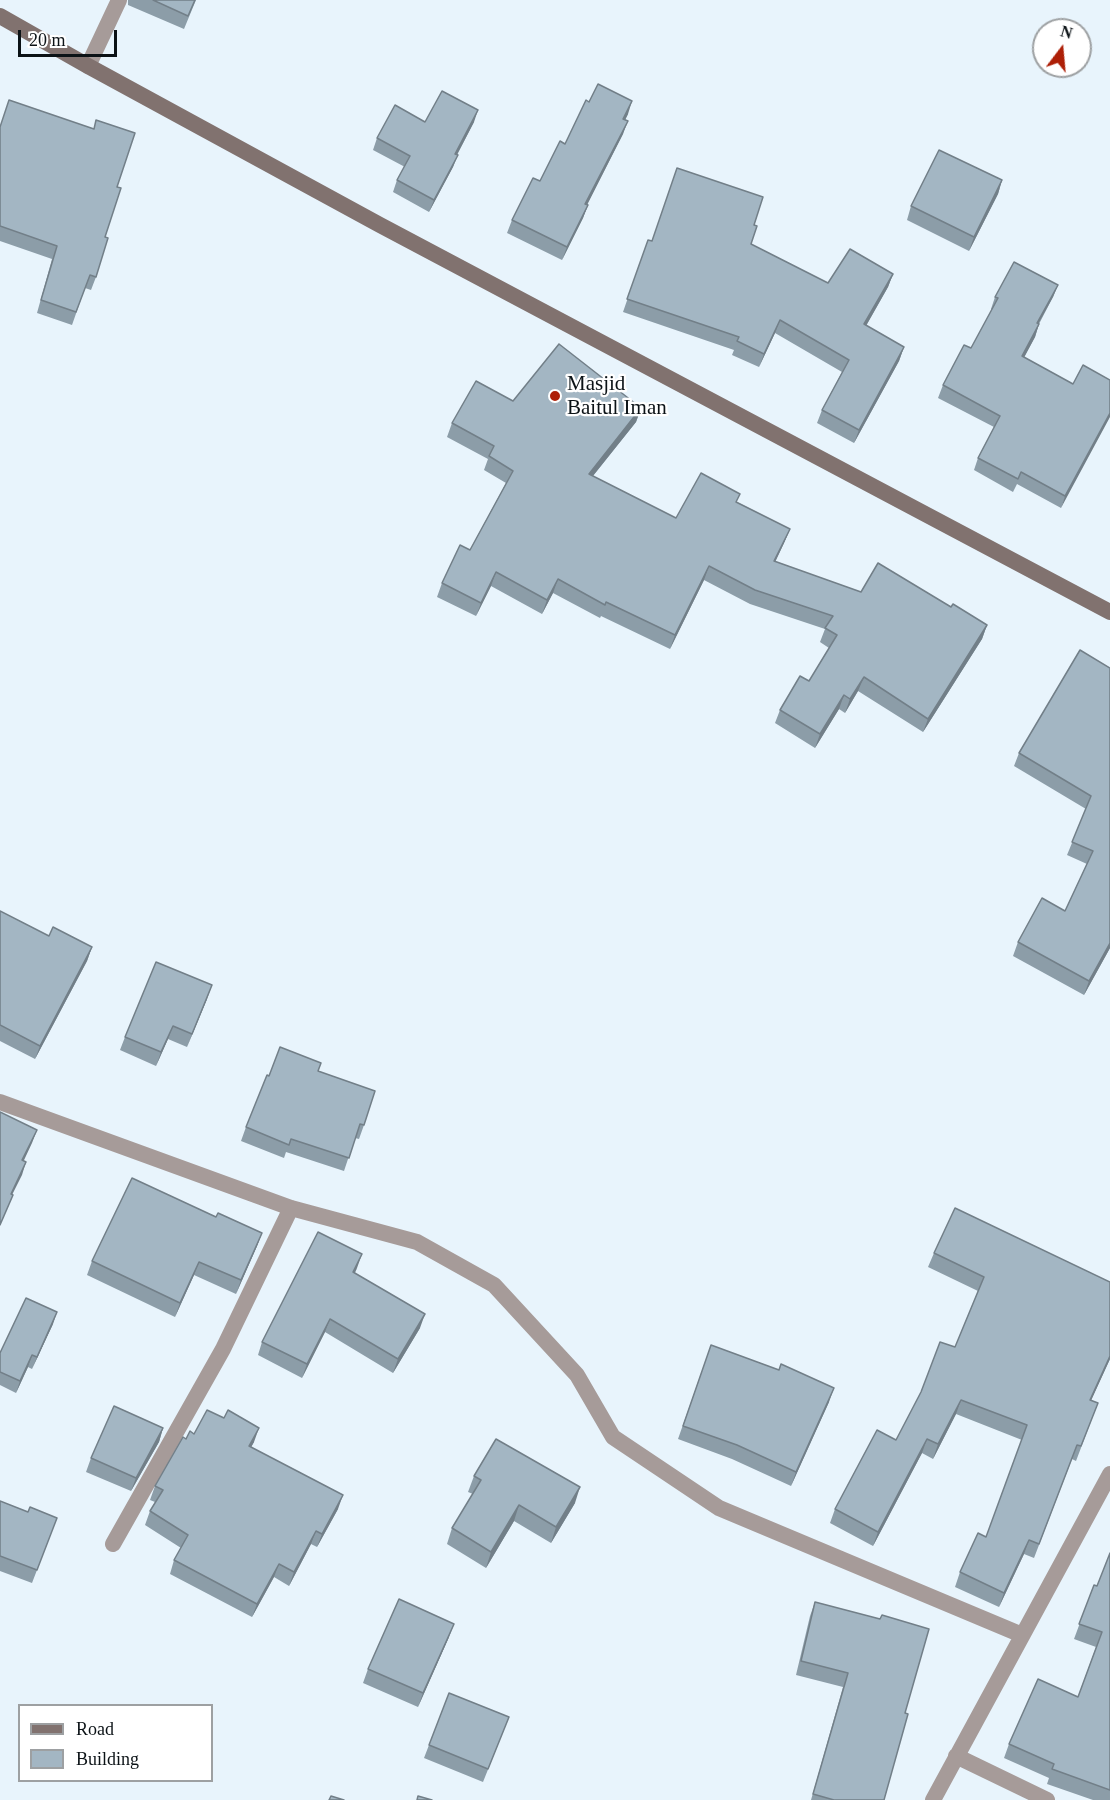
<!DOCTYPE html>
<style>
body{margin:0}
#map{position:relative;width:1110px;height:1800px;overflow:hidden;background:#e8f4fc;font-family:"Times New Roman",serif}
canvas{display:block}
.legend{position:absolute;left:18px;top:1704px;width:195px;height:78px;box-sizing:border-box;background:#fff;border:2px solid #9da0a2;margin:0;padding:8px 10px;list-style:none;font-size:18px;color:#0b1216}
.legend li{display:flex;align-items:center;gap:12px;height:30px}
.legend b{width:30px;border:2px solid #9da0a2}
.north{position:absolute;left:1032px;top:18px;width:60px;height:60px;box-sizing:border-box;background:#fff;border:2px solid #9da0a2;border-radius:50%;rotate:16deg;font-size:16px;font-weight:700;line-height:24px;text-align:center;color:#0b1216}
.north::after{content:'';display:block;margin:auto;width:21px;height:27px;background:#ad1f07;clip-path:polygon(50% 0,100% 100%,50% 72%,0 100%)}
.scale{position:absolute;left:18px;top:30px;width:99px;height:27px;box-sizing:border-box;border:3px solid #0b1216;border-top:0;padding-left:8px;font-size:18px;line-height:21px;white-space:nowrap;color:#0b1216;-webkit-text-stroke:4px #fff;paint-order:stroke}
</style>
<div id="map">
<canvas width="1110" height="1800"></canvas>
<ul class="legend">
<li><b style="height:8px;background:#81726f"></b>Road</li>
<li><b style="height:16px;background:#a3b6c3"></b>Building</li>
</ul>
<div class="north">N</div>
<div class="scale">20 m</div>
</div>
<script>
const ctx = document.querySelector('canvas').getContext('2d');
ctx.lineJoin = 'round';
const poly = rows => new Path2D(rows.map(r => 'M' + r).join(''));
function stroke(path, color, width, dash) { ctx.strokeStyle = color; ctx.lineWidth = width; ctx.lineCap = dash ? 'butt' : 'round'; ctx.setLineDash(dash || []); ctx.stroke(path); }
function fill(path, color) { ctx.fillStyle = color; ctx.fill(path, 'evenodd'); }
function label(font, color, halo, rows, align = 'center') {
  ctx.font = font + ' "Times New Roman",serif'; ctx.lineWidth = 4.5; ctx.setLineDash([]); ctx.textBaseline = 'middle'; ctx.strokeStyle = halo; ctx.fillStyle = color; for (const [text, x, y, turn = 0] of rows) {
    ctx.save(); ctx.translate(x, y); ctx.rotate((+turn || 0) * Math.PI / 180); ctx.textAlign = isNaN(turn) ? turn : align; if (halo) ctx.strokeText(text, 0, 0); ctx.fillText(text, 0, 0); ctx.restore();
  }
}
stroke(poly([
 [88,66,119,0],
 [0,1102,291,1208,417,1242,494,1285,577,1375,613,1437,719,1508,1022,1635],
 [113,1544,223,1349,291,1208],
 [956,1756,1047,1800],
 [933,1800,1110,1474]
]), '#a69b99', 16);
stroke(poly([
 [0,16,88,66,380,225,1110,612]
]), '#81726f', 16);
fill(poly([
 [128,0,196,0,184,29,128,5],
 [589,102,628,114,625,120,623,134,587,204,588,205,583,218,562,260,507,233,512,220,540,181,565,144],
 [425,122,474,122,457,155,453,167,429,212,393,192,397,180,405,167,373,150,377,138],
 [0,126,117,187,96,277,91,290,85,288,72,325,37,313,52,259,0,241],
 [1002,180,998,194,969,251,907,220,911,206],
 [754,225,751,244,828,283,893,274,888,287,866,326,904,347,899,361,854,443,817,423,822,410,842,372,775,333,759,367,732,355,734,350,623,312,648,240,651,241],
 [1058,285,1053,297,1039,324,1035,337,1024,357,1073,384,1110,380,1061,508,1017,484,1013,492,974,470,978,458,994,427,938,398,943,385,971,348,992,310,991,309,995,297],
 [513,401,641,408,636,422,593,476,676,518,737,502,790,529,784,543,775,562,861,592,951,607,987,625,982,639,923,732,858,691,845,713,839,709,815,748,775,723,780,710,809,681,829,648,820,642,825,629,750,604,704,580,670,649,601,616,600,618,553,593,542,614,491,586,476,616,437,597,442,583,470,550,506,483,484,470,488,459,447,437,452,423],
 [1080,650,1110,948,1084,995,1013,956,1018,942,1065,911,1087,864,1067,855,1086,809,1014,766,1019,753],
 [0,911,49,936,92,947,87,961,35,1059,0,1041],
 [207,999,187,1047,168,1039,156,1066,120,1050,125,1037],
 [318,1071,364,1125,359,1139,355,1138,344,1171,286,1152,284,1158,241,1141,246,1127,269,1076],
 [216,1217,262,1233,257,1246,236,1294,194,1275,175,1317,87,1275,92,1261],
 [934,1253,1110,1282,1110,1359,1091,1400,1098,1403,1076,1461,1072,1459,1034,1558,1024,1554,999,1607,955,1587,960,1572,986,1537,1022,1440,956,1414,933,1459,922,1453,873,1546,830,1523,835,1509,896,1440,955,1347,978,1291,928,1267],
 [357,1268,355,1273,420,1328,393,1373,325,1332,302,1378,258,1355,262,1342],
 [53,1324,32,1369,28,1367,16,1393,0,1385,0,1353],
 [711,1345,779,1370,829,1402,791,1486,732,1459,678,1439],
 [163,1428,159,1442,131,1491,86,1472,91,1458],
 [194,1434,254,1442,251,1447,338,1509,317,1547,311,1544,289,1586,274,1577,252,1617,170,1574,174,1560,181,1548,145,1525,150,1511,155,1502,150,1500,155,1486,186,1439],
 [474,1476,575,1503,551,1543,514,1521,486,1568,447,1544,452,1528,473,1494,468,1492],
 [0,1501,28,1512,57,1518,32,1583,0,1571],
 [1110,1553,1110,1800,1093,1800,1047,1784,1049,1778,1004,1758,1009,1744,1078,1697,1096,1647,1074,1639,1094,1585,1097,1586],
 [815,1602,905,1713,884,1800,811,1800,843,1687,796,1675,810,1616],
 [449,1637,418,1707,363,1683,368,1669],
 [509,1717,483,1782,424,1758,429,1745]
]), '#8c9da8');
fill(poly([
 [632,101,628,114,619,132,623,119],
 [478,110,474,122,451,166,455,154],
 [628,121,623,134,581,217,585,204],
 [458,155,453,167,429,212,434,200],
 [1002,180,998,194,969,251,974,237],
 [588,205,583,218,562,260,567,247],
 [893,274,888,287,859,338,864,324],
 [1058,285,1053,297,1032,335,1037,323],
 [780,320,775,333,759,367,764,354],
 [1039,324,1035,337,1018,369,1022,356],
 [904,347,899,361,854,443,859,430],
 [641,408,636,422,584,487,589,474],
 [1110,413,1110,417,1061,508,1065,496],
 [790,529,784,543,769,575,774,561],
 [709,566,704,580,670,649,675,635],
 [496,572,491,586,476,616,481,603],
 [558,579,553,593,542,614,547,600],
 [987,625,982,639,923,732,928,719],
 [864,677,858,691,845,713,850,699],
 [844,695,839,709,815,748,820,734],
 [1110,943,1110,948,1084,995,1089,981],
 [92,947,87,961,35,1059,40,1046],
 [212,985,207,999,187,1047,192,1034],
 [173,1026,168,1039,156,1066,161,1052],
 [37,1130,32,1143,18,1173,22,1160],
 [26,1162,22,1175,6,1207,11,1194],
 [262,1233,257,1246,236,1294,241,1280],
 [362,1254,357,1268,348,1285,353,1272],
 [199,1262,194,1275,175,1317,180,1303],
 [57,1312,53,1324,32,1369,37,1357],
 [425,1314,420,1328,393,1373,398,1359],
 [330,1319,325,1332,302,1378,307,1364],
 [32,1355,28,1367,16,1393,20,1381],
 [1110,1356,1110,1359,1085,1414,1090,1400],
 [834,1388,829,1402,791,1486,796,1472],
 [961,1400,956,1414,933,1459,938,1444],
 [163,1428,159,1442,131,1491,136,1478],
 [259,1428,254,1442,244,1460,249,1446],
 [927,1439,922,1453,873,1546,878,1532],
 [580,1487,575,1503,551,1543,556,1527],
 [343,1495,338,1509,317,1547,322,1534],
 [519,1505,514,1521,486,1568,491,1552],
 [316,1531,311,1544,289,1586,294,1572],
 [1029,1540,1024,1554,999,1607,1004,1593],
 [279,1564,274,1577,252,1617,257,1604],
 [454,1624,449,1637,418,1707,423,1693]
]), '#727f88');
const building = poly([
 [153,0,195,0,188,16,153,0],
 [598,84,632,101,623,119,628,121,585,204,588,205,567,247,512,220,533,178,540,181,560,141,565,144,586,100,589,102,598,84],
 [442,91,478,110,455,154,458,155,434,200,397,180,410,156,377,138,395,105,425,122,442,91],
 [9,100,94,129,96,120,135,133,117,187,121,188,105,237,108,238,96,277,90,275,76,312,41,300,57,246,0,226,0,127,9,100],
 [939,150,1002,180,974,237,911,206,939,150],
 [677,168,763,197,754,225,757,226,751,244,828,283,850,249,893,274,864,324,904,347,859,430,822,410,849,360,780,320,764,354,737,341,739,337,627,299,648,240,652,241,677,168],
 [1014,262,1058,285,1037,323,1039,324,1022,356,1073,384,1083,365,1110,380,1110,413,1065,496,1021,472,1018,479,978,458,1000,416,943,385,964,345,971,348,998,298,995,297,1014,262],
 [559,344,641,408,589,474,676,518,701,473,740,494,736,502,790,529,774,561,861,592,878,563,951,607,953,604,987,625,928,719,864,677,850,699,844,695,820,734,780,710,800,676,809,681,837,635,825,628,833,616,755,590,709,566,675,635,606,602,605,605,558,579,547,600,496,572,481,603,442,583,460,545,470,550,513,471,489,456,494,446,452,423,476,381,513,401,559,344],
 [1080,650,1110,668,1110,943,1089,981,1018,942,1042,898,1065,911,1093,851,1072,842,1091,796,1019,753,1080,650],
 [0,911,49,936,53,927,92,947,40,1046,0,1025,0,911],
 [156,962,212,985,192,1034,173,1026,161,1052,125,1037,156,962],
 [280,1047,321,1063,318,1071,375,1091,364,1125,360,1124,349,1158,291,1139,289,1145,246,1127,267,1075,269,1076,280,1047],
 [0,1112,37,1130,22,1160,26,1162,11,1194,13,1195,0,1225,0,1112],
 [132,1178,216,1217,218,1213,262,1233,241,1280,199,1262,180,1303,92,1261,132,1178],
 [955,1208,1110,1282,1110,1356,1090,1400,1098,1403,1081,1446,1077,1445,1039,1544,1029,1540,1004,1593,960,1572,978,1533,986,1537,1027,1425,961,1400,938,1444,927,1439,878,1532,835,1509,877,1430,896,1440,921,1392,940,1342,955,1347,984,1277,934,1253,955,1208],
 [318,1232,362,1254,353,1272,425,1314,398,1359,330,1319,307,1364,262,1342,318,1232],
 [26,1298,57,1312,37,1357,32,1355,20,1381,0,1372,0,1353,26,1298],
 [711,1345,779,1370,781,1364,834,1388,796,1472,737,1445,683,1426,711,1345],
 [114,1406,163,1428,136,1478,91,1458,114,1406],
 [207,1410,224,1418,228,1410,259,1428,249,1446,343,1495,322,1534,316,1531,294,1572,279,1564,257,1604,174,1560,188,1535,150,1511,163,1490,155,1486,183,1437,186,1439,190,1431,194,1434,207,1410],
 [496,1439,580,1487,556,1527,519,1505,491,1552,452,1528,481,1480,474,1476,496,1439],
 [0,1501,28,1512,30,1507,57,1518,37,1570,0,1556,0,1501],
 [1110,1553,1110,1790,1052,1769,1054,1764,1009,1744,1038,1679,1078,1697,1102,1632,1079,1624,1094,1585,1097,1586,1110,1553],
 [399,1599,454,1624,423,1693,368,1669,399,1599],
 [815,1602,880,1619,882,1615,929,1629,905,1713,908,1714,884,1800,834,1800,813,1794,848,1673,801,1661,815,1602],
 [449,1693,509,1717,488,1769,429,1745,449,1693],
 [331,1796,344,1800,329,1800,331,1796],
 [418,1796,432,1800,417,1800,418,1796]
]);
fill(building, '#a3b6c3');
stroke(building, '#727f88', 1.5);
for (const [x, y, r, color] of [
 [555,396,6,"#ad1f07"]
]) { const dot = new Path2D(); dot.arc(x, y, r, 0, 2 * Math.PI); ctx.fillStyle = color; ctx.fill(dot); stroke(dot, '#fff', 2); }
label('21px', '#0b1216', '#fff', [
 ["Masjid",567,384],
 ["Baitul Iman",567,408]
], 'left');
</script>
